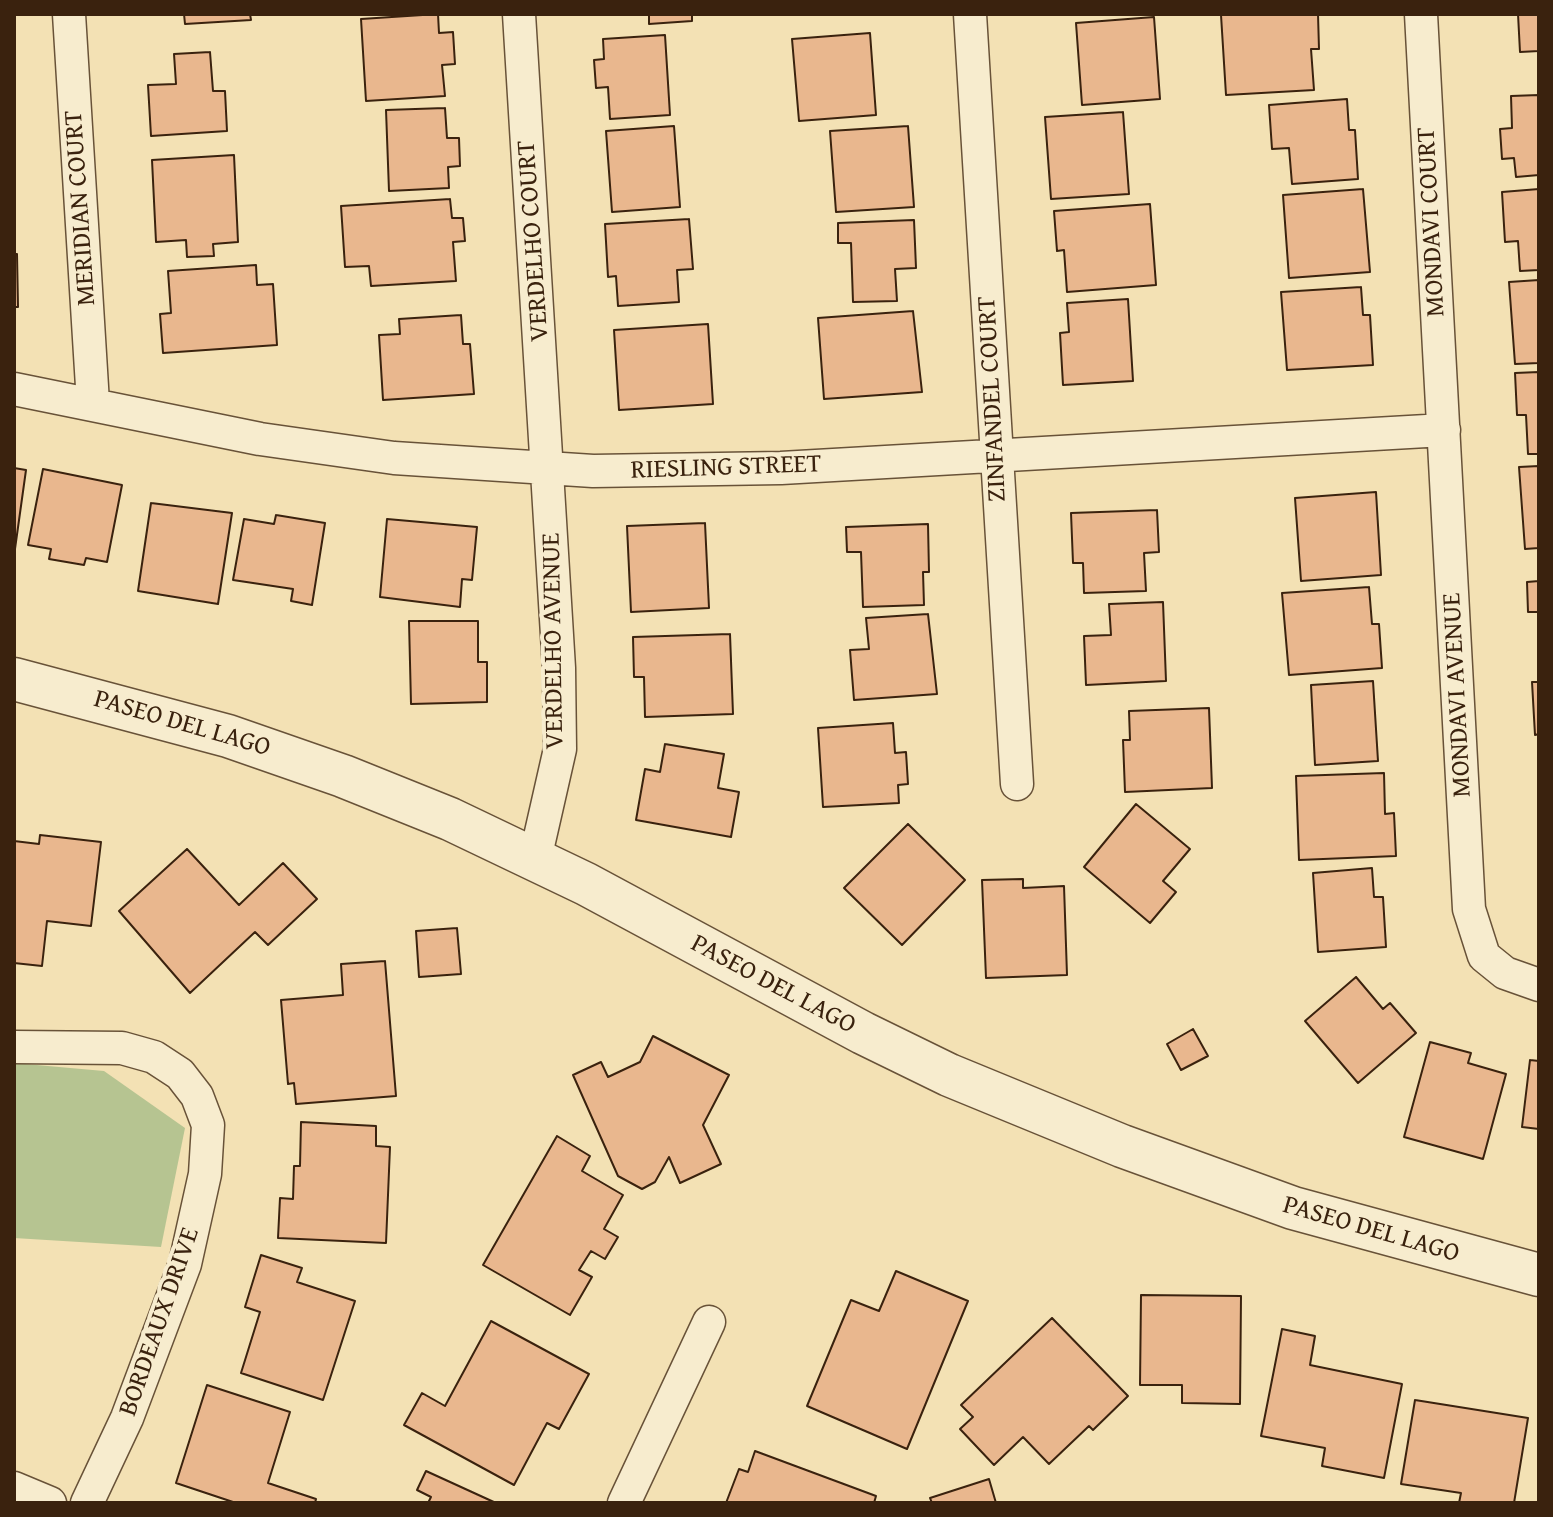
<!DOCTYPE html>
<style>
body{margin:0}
#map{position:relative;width:1553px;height:1517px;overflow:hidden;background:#f3e1b4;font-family:"Gentium Book Plus",serif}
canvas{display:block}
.frame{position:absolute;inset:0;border:16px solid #3a220e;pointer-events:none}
</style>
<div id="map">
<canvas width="1553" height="1517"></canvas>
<div class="frame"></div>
</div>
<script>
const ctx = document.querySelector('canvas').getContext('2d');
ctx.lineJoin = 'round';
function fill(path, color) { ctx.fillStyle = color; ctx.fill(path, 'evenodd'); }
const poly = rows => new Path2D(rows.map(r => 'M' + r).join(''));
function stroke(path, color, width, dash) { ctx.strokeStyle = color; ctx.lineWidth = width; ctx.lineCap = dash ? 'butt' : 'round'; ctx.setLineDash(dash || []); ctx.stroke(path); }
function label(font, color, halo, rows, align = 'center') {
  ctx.font = font + ' "Gentium Book Plus",serif'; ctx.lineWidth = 8; ctx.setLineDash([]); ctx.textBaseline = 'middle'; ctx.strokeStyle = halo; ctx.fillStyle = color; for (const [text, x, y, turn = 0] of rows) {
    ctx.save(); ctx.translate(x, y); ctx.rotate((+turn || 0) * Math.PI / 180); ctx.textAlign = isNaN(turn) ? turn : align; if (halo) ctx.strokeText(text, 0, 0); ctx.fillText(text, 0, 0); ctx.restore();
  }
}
fill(poly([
 [14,1063,104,1071,185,1128,161,1247,14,1238]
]), '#b6c491');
const building = poly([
 [184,14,250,14,251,20,185,24,184,14],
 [438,14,439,33,453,32,455,64,442,65,445,96,366,101,361,19,438,14],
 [649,14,692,14,692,21,649,24,649,14],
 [1318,14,1319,49,1311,49,1314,90,1226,95,1221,15,1318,14],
 [1518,14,1539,14,1539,51,1520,52,1518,14],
 [1154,17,1160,99,1082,105,1076,23,1154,17],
 [870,33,876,115,799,121,792,39,870,33],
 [665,35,670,115,610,119,608,87,596,88,594,60,604,59,603,39,665,35],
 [210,52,213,91,225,91,227,131,151,136,148,85,176,84,174,54,210,52],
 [1539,95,1539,175,1516,177,1514,158,1502,159,1500,129,1512,128,1511,96,1539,95],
 [1347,99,1349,130,1355,130,1358,179,1292,184,1289,148,1272,149,1269,105,1347,99],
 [445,108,447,138,459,138,460,166,448,167,449,188,389,191,386,110,445,108],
 [1123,112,1129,194,1051,199,1045,117,1123,112],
 [674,126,680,207,612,212,606,131,674,126],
 [908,126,914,207,836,212,830,131,908,126],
 [234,155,238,242,213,244,214,256,187,257,186,240,156,242,152,160,234,155],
 [1363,189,1370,272,1289,278,1283,195,1363,189],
 [1539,189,1539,270,1520,271,1518,241,1505,242,1502,192,1539,189],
 [450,199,452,218,463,218,465,241,453,242,456,281,371,286,369,266,345,267,341,206,450,199],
 [1150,204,1156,285,1067,292,1064,250,1057,251,1054,211,1150,204],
 [689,219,693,269,677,270,679,302,618,306,616,276,608,277,605,224,689,219],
 [914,220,916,268,895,269,897,301,853,302,851,243,838,243,838,223,914,220],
 [14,254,17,254,18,307,14,307,14,254],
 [256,265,257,285,273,284,277,345,163,353,160,314,171,313,168,271,256,265],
 [1539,280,1539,363,1515,364,1509,282,1539,280],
 [1361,287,1363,315,1370,315,1373,365,1287,370,1281,292,1361,287],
 [1128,299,1133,381,1063,385,1060,333,1069,332,1067,303,1128,299],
 [913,311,922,392,824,399,818,318,913,311],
 [461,315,463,344,470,344,474,394,383,400,379,335,400,334,399,319,461,315],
 [708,324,713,404,619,410,614,330,708,324],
 [1539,372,1539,454,1528,454,1526,415,1517,415,1515,373,1539,372],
 [1539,466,1539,548,1525,549,1519,467,1539,466],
 [14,468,26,470,14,556,14,468],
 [43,469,122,485,107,562,86,558,84,565,49,559,51,549,28,545,43,469],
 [1376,492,1381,575,1301,581,1295,498,1376,492],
 [151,503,232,513,218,604,138,591,151,503],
 [1157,510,1159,552,1144,553,1146,591,1084,593,1083,563,1073,563,1071,513,1157,510],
 [276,515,325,523,312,605,291,601,293,589,233,580,244,519,274,524,276,515],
 [387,519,477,527,472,580,462,579,460,607,380,597,387,519],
 [705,523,709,608,631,612,627,526,705,523],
 [928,524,929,572,923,572,924,605,863,607,861,552,847,552,846,527,928,524],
 [1539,559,1539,612,1528,612,1527,582,1539,581,1539,559],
 [1369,587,1372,624,1379,624,1382,668,1289,675,1282,593,1369,587],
 [1163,602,1166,681,1086,685,1084,636,1111,635,1109,604,1163,602],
 [928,614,937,694,854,700,850,650,869,649,866,618,928,614],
 [409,621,478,621,478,662,487,662,487,702,411,704,409,621],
 [730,634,733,714,645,717,644,677,634,677,633,637,730,634],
 [1373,681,1378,761,1315,765,1311,685,1373,681],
 [1532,682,1539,682,1539,734,1535,735,1532,682],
 [1209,708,1212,788,1125,792,1123,740,1130,740,1129,711,1209,708],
 [893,723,895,753,906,752,908,784,898,785,899,803,823,807,818,728,893,723],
 [665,744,724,754,718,788,739,792,731,837,636,820,645,769,660,772,665,744],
 [1384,773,1385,814,1394,813,1396,856,1299,860,1296,776,1384,773],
 [1136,804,1190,849,1163,881,1176,892,1150,923,1084,867,1136,804],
 [908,824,965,880,902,945,844,888,908,824],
 [40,835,101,842,91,926,47,921,42,966,14,963,14,841,39,844,40,835],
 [187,849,239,905,283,863,317,899,268,945,255,932,190,993,119,911,187,849],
 [1372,868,1374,897,1383,897,1386,947,1318,952,1313,873,1372,868],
 [1023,879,1023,888,1064,886,1067,975,986,978,982,880,1023,879],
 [457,928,461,974,419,977,416,931,457,928],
 [385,961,396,1096,296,1104,294,1083,288,1084,281,1000,343,995,341,964,385,961],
 [1356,977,1383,1009,1390,1003,1416,1033,1358,1083,1305,1021,1356,977],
 [1193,1029,1208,1056,1181,1070,1167,1044,1193,1029],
 [653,1036,729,1075,703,1125,721,1164,680,1183,669,1157,655,1182,642,1189,618,1176,573,1075,601,1062,608,1077,640,1062,653,1036],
 [1430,1042,1471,1053,1468,1063,1506,1074,1483,1159,1404,1137,1430,1042],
 [1530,1060,1539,1061,1539,1129,1522,1127,1530,1060],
 [301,1122,376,1126,376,1146,390,1147,386,1243,278,1238,280,1198,293,1199,294,1166,300,1166,301,1122],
 [557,1136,590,1156,582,1171,623,1195,604,1229,618,1237,605,1259,591,1251,579,1270,592,1277,570,1315,483,1265,557,1136],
 [261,1255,302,1268,297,1282,355,1301,323,1400,241,1373,260,1312,245,1307,261,1255],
 [896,1271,968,1301,907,1449,807,1406,851,1300,879,1311,896,1271],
 [1141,1295,1241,1296,1240,1404,1182,1403,1182,1385,1140,1385,1141,1295],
 [1052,1318,1128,1396,1093,1430,1089,1426,1049,1464,1023,1437,994,1465,960,1429,973,1417,961,1405,1052,1318],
 [491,1321,589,1374,559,1429,547,1423,514,1485,404,1425,422,1393,445,1406,491,1321],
 [1282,1329,1315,1336,1310,1365,1402,1384,1384,1478,1322,1466,1325,1448,1261,1436,1282,1329],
 [207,1385,290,1412,268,1483,316,1499,315,1503,236,1503,176,1483,207,1385],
 [1415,1400,1528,1418,1514,1503,1459,1503,1461,1493,1401,1484,1415,1400],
 [755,1451,876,1496,874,1503,726,1503,739,1469,748,1472,755,1451],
 [426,1471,496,1503,428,1503,431,1497,417,1490,426,1471],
 [989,1479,996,1503,932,1503,930,1498,989,1479]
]);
fill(building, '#e9b78e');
stroke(building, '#3a220e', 2);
const minor = poly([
 [69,14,93,403],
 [519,14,559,668,560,749,535,859],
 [970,14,1017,784],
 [1421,14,1469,909,1484,956,1505,973,1539,985],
 [14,389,260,439,394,458,593,471,781,468,1444,430],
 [14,1047,122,1048,154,1057,180,1074,197,1096,208,1125,205,1174,185,1264,127,1418,87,1503],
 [14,1488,50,1503],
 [624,1503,709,1322]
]);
const tertiary = poly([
 [14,679,228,736,343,776,450,819,586,884,863,1033,949,1075,1122,1146,1293,1208,1539,1275]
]);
stroke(minor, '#685238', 35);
stroke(tertiary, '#685238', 45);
stroke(minor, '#f7ecce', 32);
stroke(tertiary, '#f7ecce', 42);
label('26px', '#3a220e', '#f7ecce', [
 ["MERIDIAN COURT",81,208,-94],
 ["MONDAVI COURT",1432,222,-93],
 ["VERDELHO COURT",534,241,-94],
 ["ZINFANDEL COURT",993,399,-93],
 ["RIESLING STREET",726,468,-2],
 ["VERDELHO AVENUE",554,641,-91],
 ["MONDAVI AVENUE",1458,695,-93],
 ["PASEO DEL LAGO",182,724,16],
 ["PASEO DEL LAGO",773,985,28],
 ["PASEO DEL LAGO",1371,1230,16],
 ["BORDEAUX DRIVE",160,1322,-71]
]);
</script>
